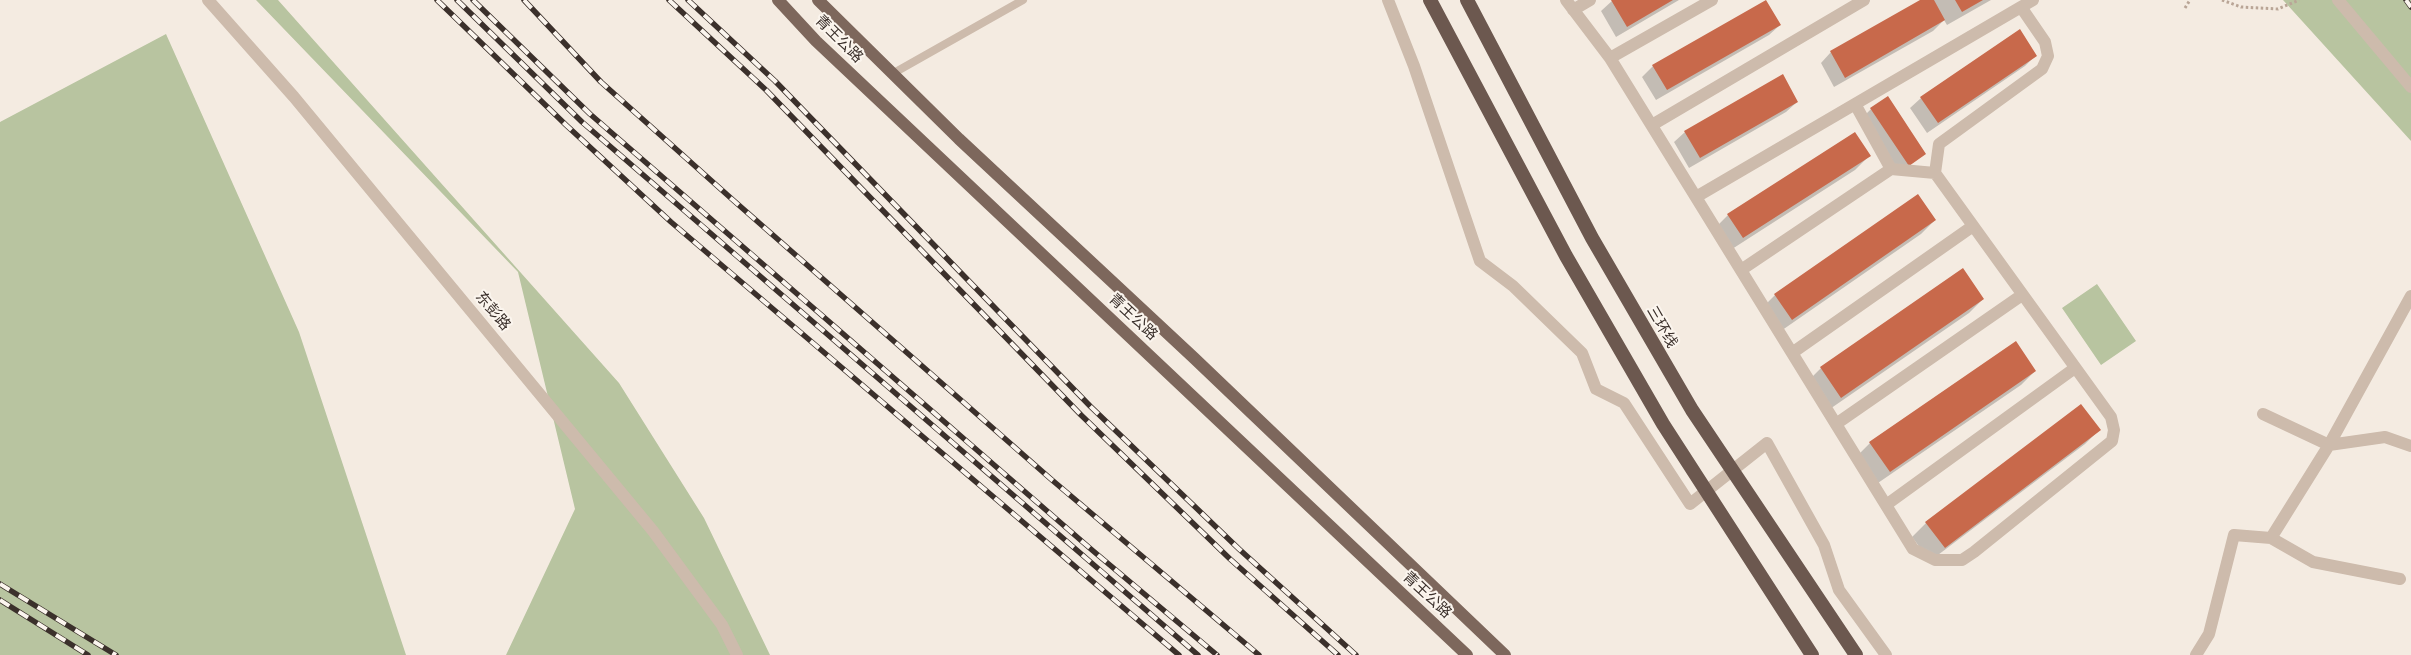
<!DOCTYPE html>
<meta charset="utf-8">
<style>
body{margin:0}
canvas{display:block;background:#f4ebe1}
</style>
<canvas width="2411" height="655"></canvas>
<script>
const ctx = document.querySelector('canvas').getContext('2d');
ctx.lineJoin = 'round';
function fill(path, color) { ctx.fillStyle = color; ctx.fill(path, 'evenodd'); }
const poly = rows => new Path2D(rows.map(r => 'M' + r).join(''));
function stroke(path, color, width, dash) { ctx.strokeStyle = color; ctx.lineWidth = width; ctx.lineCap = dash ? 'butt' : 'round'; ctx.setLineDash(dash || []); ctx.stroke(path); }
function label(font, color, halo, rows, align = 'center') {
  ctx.font = font + ' "Alegreya Sans","Noto Sans SC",sans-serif'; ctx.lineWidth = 4; ctx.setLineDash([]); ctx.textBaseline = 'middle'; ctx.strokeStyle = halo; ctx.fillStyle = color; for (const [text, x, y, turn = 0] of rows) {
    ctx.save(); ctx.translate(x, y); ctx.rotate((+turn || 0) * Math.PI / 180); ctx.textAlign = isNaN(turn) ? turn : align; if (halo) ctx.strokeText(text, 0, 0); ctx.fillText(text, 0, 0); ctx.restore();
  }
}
fill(poly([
 [256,0,278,0,619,383,704,518,770,655,506,655,575,509,518,272],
 [2283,0,2411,0,2411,141],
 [166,34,299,332,406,655,0,655,0,122],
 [2097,284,2136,341,2101,365,2062,308]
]), '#b8c4a0');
fill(poly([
 [1679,0,1616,37,1601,11,1613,0],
 [1923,0,1991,0,1947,25,1944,20,1933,31,1834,87,1821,63,1831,52],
 [1780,25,1769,35,1656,100,1642,77,1653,66],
 [2036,55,2025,66,1927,133,1910,108,1921,98],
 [1797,102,1786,112,1689,168,1674,142,1685,132],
 [1871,109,1925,153,1897,175,1860,120],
 [1869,156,1855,170,1729,251,1714,229,1728,215],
 [1935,220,1921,234,1778,333,1761,309,1775,295],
 [1963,270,1983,299,1969,313,1827,411,1807,382,1821,368],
 [2035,371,2021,385,1875,485,1856,457,1870,443],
 [2099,430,2085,444,1930,561,1912,537,1926,523]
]), '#0003');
fill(poly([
 [1611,0,1673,0,1627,27],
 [1766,0,1781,25,1667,90,1652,65],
 [1920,0,1934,0,1945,20,1845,78,1830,51],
 [1955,0,1983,0,1962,12],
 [2020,29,2037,56,1938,123,1920,97],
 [1783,74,1798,102,1700,158,1684,131],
 [1888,96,1926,154,1909,166,1870,108],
 [1855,132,1871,156,1743,238,1727,214],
 [1918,194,1936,220,1792,320,1774,294],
 [1963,268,1984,299,1841,398,1820,367],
 [2016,341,2036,371,1890,472,1869,442],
 [2081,404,2101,430,1945,548,1925,522]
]), '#c8694b');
stroke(poly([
 [2222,0,2241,7,2278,9,2299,0],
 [2185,8,2190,0]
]), '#b9a596', 3, [2.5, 2.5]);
stroke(poly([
 [892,74,1023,0]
]), '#cdbbac', 8);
stroke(poly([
 [1388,0,1414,66,1480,261,1513,286,1582,353,1596,389,1624,403,1690,504,1767,443,1824,545,1839,590,1886,655],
 [1566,0,1610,58,1913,549,1935,560,1962,560,1974,552,2112,441,2114,430,2111,417,1935,173,1939,144,2042,69,2048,56,2045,42,2021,7,2033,0],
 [2338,0,2411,87],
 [1573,10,1590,0],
 [1610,58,1712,0],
 [1855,104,1891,169],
 [1652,125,1864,0],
 [1696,197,2021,7],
 [1741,270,1891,169,1935,173],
 [1792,353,1973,226],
 [2263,414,2329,445,2411,296],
 [1836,424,2022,295],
 [1886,505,2075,368],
 [2271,538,2313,562,2400,579],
 [2196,655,2209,634,2234,535,2271,538,2329,445,2385,437,2411,446]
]), '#cdbbac', 12);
stroke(poly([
 [208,0,294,97,653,531,722,625,737,655]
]), '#cdbbac', 12);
stroke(poly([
 [778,0,816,41,1467,655],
 [818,0,959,139,1194,358,1505,655]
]), '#7d675c', 12);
const rail = poly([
 [437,0,566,125,671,222,1179,655],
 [457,0,582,122,1198,655],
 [473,0,590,114,1092,550,1217,655],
 [524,0,601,82,733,200,1052,480,1259,655],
 [669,0,766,90,1081,415,1230,559,1338,655],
 [688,0,775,81,1090,406,1239,549,1356,655],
 [2406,0,2411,7],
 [0,584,116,655],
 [0,600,88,655]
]);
stroke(rail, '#3b302b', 5.5);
stroke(rail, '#fbf5ee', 4, [11]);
stroke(poly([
 [1430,0,1566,256,1663,424,1812,655],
 [1467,0,1592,238,1692,410,1856,655]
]), '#6c584f', 14);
label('15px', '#3b302b', '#fbf5ee', [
 ["青王公路",839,39,45],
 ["东彭路",493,311,50],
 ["青王公路",1133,317,43],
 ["三环线",1662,327,60],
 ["青王公路",1427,595,43]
]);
</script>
